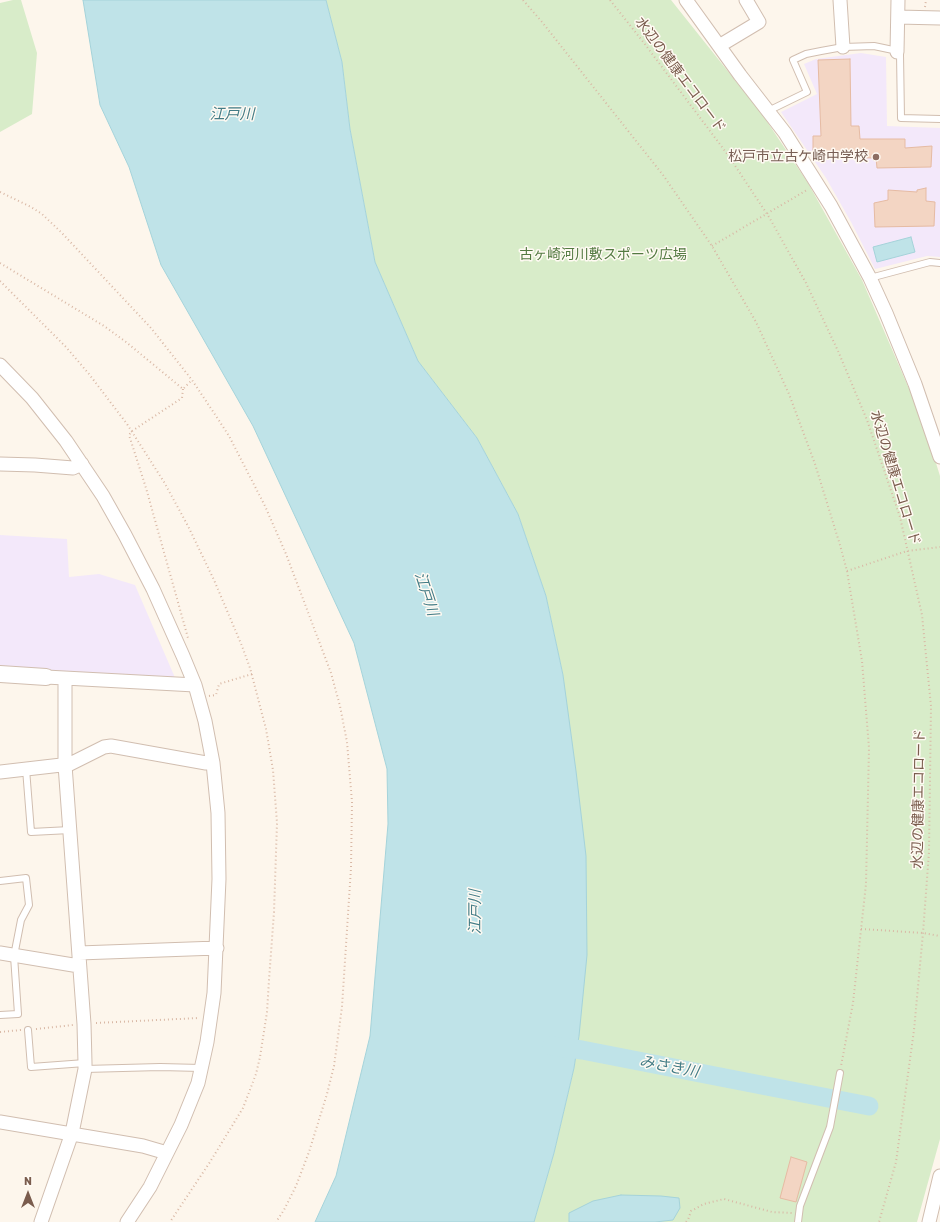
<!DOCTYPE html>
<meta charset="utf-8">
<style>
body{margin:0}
#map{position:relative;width:940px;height:1222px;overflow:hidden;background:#fdf6ec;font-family:Rubik,sans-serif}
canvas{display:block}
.north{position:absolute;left:8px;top:1174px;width:40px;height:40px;-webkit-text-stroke:3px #fffaf3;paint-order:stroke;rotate:0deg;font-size:11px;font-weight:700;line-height:16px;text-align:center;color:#7a5c4d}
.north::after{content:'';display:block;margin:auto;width:14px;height:18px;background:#7a5c4d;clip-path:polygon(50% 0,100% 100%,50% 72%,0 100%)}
</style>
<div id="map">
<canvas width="940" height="1222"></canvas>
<div class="north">N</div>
</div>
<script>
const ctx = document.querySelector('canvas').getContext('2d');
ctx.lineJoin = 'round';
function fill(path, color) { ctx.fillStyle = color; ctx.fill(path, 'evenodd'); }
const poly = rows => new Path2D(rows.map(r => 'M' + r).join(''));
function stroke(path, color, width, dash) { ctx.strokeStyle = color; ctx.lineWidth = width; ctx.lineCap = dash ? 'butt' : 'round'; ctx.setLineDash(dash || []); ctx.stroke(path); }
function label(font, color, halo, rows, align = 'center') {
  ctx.font = font + ' Rubik,"Noto Sans JP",sans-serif'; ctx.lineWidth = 3; ctx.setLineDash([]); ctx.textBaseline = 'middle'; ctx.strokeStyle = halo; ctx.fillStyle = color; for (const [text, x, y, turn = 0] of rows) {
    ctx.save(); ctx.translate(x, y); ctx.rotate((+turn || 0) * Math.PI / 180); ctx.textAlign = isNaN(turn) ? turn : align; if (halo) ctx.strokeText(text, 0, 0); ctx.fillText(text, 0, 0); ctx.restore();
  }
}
fill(poly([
 [861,53,886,57,887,126,940,128,940,257,927,256,875,269,851,222,826,178,781,112,817,94,804,64,816,59],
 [0,535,67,539,69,577,99,574,135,585,176,680,0,668]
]), '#f3e8fa');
fill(poly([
 [13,0,21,0,37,53,32,114,0,132,0,3],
 [326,0,671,0,762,114,808,183,862,280,923,421,940,476,940,1139,917,1222,534,1222,554,1153,574,1068,579,1036,563,675,546,596,518,514,477,438,418,361,375,262,350,129,342,62]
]), '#d8ecc9');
const water = poly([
 [83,0,326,0,342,62,350,129,375,262,418,361,477,438,518,514,546,596,563,675,576,771,586,856,587,955,579,1036,574,1068,554,1153,534,1222,315,1222,336,1176,370,1036,388,824,387,769,354,643,253,426,161,265,129,167,100,105,83,0],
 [911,237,915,252,877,262,873,247,911,237],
 [621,1195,661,1196,679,1198,680,1208,673,1220,655,1222,569,1222,569,1213,593,1201,621,1195]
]);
fill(water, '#bfe3e8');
stroke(water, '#a5d3da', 1);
stroke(poly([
 [552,1046,582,1050,869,1106]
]), '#bfe3e8', 19);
const building = poly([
 [850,59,851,126,859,126,860,139,905,139,905,148,932,146,931,167,877,168,876,158,813,157,813,136,821,136,818,60,850,59],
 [926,188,926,201,935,202,934,226,875,227,874,203,888,200,888,190,917,192,917,190,926,188],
 [791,1157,807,1162,796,1202,780,1198,791,1157]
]);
fill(building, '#f3d5c3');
stroke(building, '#e6bba3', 1);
const service = poly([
 [768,111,807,92,793,60,806,54,821,51,843,47,874,46,893,50,900,54,901,118,940,119],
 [870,278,930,262,940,263],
 [26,769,31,832,70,830],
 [0,881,26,878,29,905,21,920,14,956,18,1014,0,1015],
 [28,1030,31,1067,85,1063],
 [85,1069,160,1067,201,1068],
 [798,1222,800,1206,830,1127,840,1073]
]);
const minor = poly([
 [686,0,740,75,785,133,831,206,870,278,886,313,915,384,940,457],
 [840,0,843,47],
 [898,17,940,18],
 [719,46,759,22,746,0],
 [897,52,898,0],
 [0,365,32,398,66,441,103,496,125,535,153,589,183,656,195,685,205,721,213,763,218,813,219,879,214,993,207,1042,198,1083,181,1125,150,1187,127,1222],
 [0,464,35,465,73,468,82,464],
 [46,677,195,685],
 [0,772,70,764,104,747,111,746,206,763,213,763],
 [0,953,79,966],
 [79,953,217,948],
 [0,1122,143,1146,167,1153],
 [41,1222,72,1133,85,1069,85,1063,84,1024,65,765,65,679],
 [929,1222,940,1176]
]);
const tertiary = poly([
 [0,674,46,677]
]);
stroke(service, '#d1beb0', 8);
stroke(minor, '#d1beb0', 15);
stroke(tertiary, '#d1beb0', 18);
stroke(poly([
 [523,0,542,22,663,175,712,246,756,322,789,394,815,464,840,545,847,571,862,661,869,748,866,884,853,1003,841,1066],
 [610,0,644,43,728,155,769,217,806,283,838,351,867,420,900,517,922,615,931,706,929,852,923,933,914,1030,896,1162,879,1222],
 [925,7,926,0],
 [0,192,31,207,42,214,61,232,151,328,192,380,218,419,229,436,265,506,286,554,331,673,340,706,347,742,352,802,351,868,342,1007,334,1066,327,1094,309,1152,296,1186,284,1210,276,1222],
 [712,246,807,190],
 [0,263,104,326,126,342,183,389,192,380],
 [0,281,66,347,89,374,127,424,164,482,188,526,214,580,242,646,250,668,266,729,273,770,277,823,274,912,269,980,267,1012,260,1057,256,1074,243,1108,210,1162,170,1222],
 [183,389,182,398,132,431,129,435,146,488,188,638],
 [847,571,907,551,940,547],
 [209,696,216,695,219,684,252,674],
 [861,929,923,933,940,936],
 [96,1023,199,1018],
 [36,1029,73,1025],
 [0,1032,21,1030],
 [686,1222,688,1220,691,1211,704,1204,724,1199,772,1212,792,1213]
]), '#d9b8a5', 2, [1, 3]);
stroke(service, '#fff', 6);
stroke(minor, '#fff', 13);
stroke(tertiary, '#fff', 16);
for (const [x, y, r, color] of [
 [876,157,4,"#8d6e63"]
]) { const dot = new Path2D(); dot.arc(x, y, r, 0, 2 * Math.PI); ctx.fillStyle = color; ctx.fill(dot); stroke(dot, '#fffaf3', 1.5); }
label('14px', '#7a5c4d', '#fffaf3', [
 ["水辺の健康エコロード",680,75,53],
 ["水辺の健康エコロード",895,478,73],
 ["水辺の健康エコロード",919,799,-89]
]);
label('14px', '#785e54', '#fffaf3', [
 ["松戸市立古ケ崎中学校",868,157]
], 'right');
label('14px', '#537a41', '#fffaf3', [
 ["古ヶ崎河川敷スポーツ広場",603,255]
]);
label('italic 15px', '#437c86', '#fffaf3', [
 ["江戸川",232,115],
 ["江戸川",426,594,72],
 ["江戸川",476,912,-90],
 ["みさき川",669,1067,11]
]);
</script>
